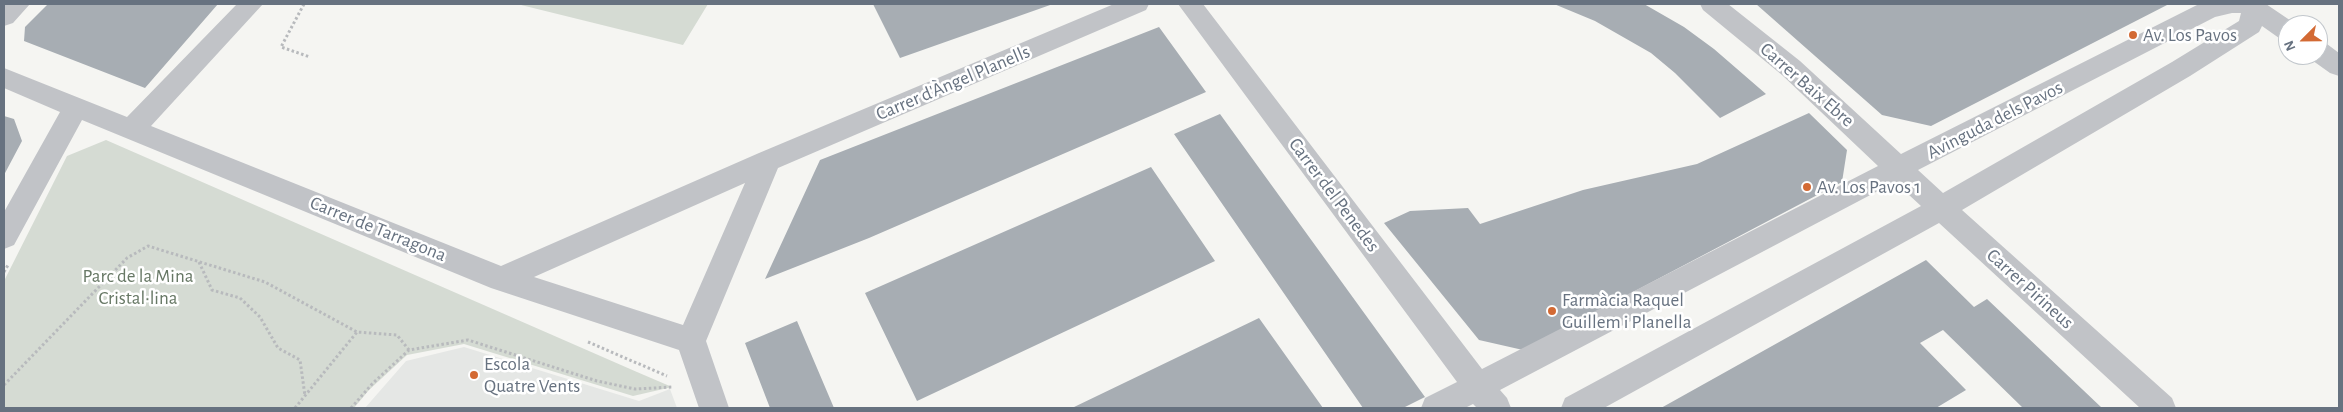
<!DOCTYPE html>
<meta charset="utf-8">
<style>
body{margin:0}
#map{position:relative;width:2343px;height:412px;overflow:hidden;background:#f5f5f2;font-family:"Alegreya Sans",sans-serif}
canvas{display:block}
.frame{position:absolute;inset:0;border:5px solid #677280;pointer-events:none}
.north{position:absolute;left:2278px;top:15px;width:50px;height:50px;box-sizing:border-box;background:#fff;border:1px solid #c2c7cc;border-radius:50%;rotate:247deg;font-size:14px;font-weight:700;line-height:20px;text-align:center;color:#677280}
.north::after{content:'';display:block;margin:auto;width:18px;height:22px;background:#d36a34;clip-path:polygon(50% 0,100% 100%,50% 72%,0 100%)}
</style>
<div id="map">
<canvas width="2343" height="412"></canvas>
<div class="frame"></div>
<div class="north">N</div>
</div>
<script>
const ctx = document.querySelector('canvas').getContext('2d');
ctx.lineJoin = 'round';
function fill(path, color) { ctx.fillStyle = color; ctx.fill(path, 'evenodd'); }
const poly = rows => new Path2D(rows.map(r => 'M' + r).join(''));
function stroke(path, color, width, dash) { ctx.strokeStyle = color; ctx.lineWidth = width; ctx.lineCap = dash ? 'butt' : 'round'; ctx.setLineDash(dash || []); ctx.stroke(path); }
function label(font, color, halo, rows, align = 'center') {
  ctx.font = font + ' "Alegreya Sans",sans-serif'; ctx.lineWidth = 5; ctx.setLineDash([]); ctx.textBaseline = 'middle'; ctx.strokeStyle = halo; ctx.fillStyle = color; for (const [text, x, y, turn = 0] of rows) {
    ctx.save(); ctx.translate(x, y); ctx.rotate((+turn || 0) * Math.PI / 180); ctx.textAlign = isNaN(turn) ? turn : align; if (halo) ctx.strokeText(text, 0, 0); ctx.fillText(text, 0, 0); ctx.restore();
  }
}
fill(poly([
 [464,347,639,401,670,389,677,408,365,408,406,361]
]), '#e5e7e5');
fill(poly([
 [517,4,708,4,683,45],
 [106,140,637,372,672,387,633,396,464,344,407,355,369,390,354,408,4,408,4,281,67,156]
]), '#d5dbd3');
fill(poly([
 [48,4,218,4,145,88,24,41,25,27],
 [873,4,1053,4,900,58],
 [1554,4,1644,4,1684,27,1714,49,1766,94,1720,118,1675,73,1651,53,1595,21],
 [1756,4,2169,4,1931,126,1882,115],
 [1159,27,1206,92,869,238,765,279,820,160],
 [1809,113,1847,150,1842,182,1523,350,1479,340,1384,223,1410,211,1468,208,1480,224,1583,190,1697,164],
 [1220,114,1425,397,1403,408,1363,408,1174,134],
 [4,116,14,119,22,141,4,175],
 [1151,167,1215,261,917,401,865,293],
 [1926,260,1974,307,1987,299,2102,408,2023,408,1943,330,1920,343,1966,390,1936,408,1661,408],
 [1259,318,1323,408,1072,408],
 [797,321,834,408,770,408,745,343]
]), '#a7adb3');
stroke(poly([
 [304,4,281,47,310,57],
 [199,262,212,290,240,298,260,317,278,348,300,360,305,396],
 [4,272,8,265],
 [588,342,667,376],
 [4,385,127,258,148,246,265,282,357,332,397,335,409,350],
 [295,408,357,332],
 [351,408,373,383,409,350,468,340,597,381,635,389,673,387]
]), '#b8babd', 3, [2.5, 2.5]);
fill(poly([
 [4,4,30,4,13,23,4,26,4,4],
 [237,4,263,4,151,126,501,266,759,153,1114,4,1149,4,1146,10,778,168,706,341,729,408,699,408,679,350,491,288,82,120,14,245,4,249,4,212,60,112,4,88,4,68,127,117,237,4],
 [745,183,683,325,534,277,745,183],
 [1178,4,1203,4,1482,369,1878,166,1782,75,1703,10,1700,4,1728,4,1800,61,1901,154,2199,4,2266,4,2297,25,2288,25,2288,40,2279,38,2262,26,2259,32,2190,76,1962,210,2172,398,2176,408,2140,408,1939,223,1604,408,1561,408,1565,398,1921,206,1895,182,1500,390,1507,398,1511,408,1477,408,1473,404,1465,408,1421,408,1425,398,1457,382,1178,4],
 [2232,13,2241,13,2239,21,2172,62,1943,193,1918,170,2215,17,2232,13],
 [2318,42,2327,44,2339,53,2339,76,2330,73,2309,58,2308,55,2318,55,2318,42]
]), '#c1c3c7');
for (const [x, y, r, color] of [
 [2133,35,5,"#d36a34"],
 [1807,187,5,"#d36a34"],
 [1552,311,5,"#d36a34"],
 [474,375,5,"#d36a34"]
]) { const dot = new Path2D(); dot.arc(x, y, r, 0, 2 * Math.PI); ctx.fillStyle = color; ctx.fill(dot); stroke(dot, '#fff', 2); }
label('19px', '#677280', '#fff', [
 ["Av. Los Pavos",2143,35],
 ["Av. Los Pavos 1",1817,187],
 ["Farmàcia Raquel",1562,300],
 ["Guillem i Planella",1562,322],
 ["Escola",484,364],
 ["Quatre Vents",484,386]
], 'left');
label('19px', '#677280', '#fff', [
 ["Carrer d'Àngel Planells",953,83,-23],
 ["Carrer Baix Ebre",1807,85,41],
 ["Avinguda dels Pavos",1995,120,-27],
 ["Carrer del Penedes",1334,195,53],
 ["Carrer de Tarragona",378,229,22],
 ["Carrer Pirineus",2030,289,42]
]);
label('19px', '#677865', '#fff', [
 ["Parc de la Mina",138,276],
 ["Cristal·lina",138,298]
]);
</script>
